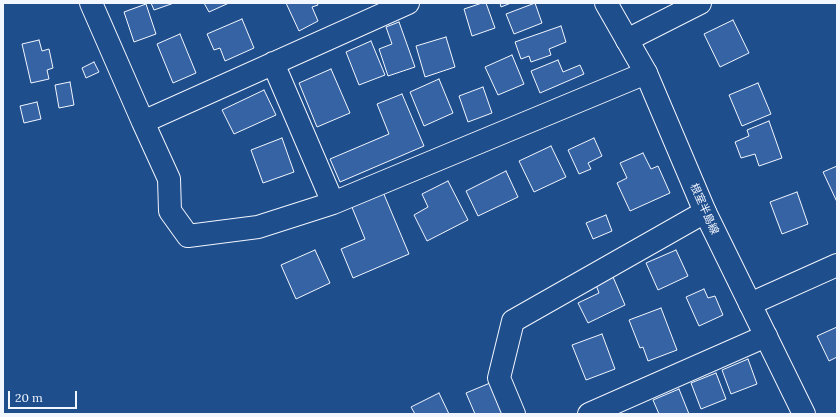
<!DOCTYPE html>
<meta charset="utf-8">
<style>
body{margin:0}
#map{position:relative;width:840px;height:417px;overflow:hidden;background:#1f4e8c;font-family:Lora,serif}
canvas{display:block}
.frame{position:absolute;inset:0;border:4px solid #f2f6ff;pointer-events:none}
.scale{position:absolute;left:8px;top:391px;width:69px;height:18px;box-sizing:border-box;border:2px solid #f2f6ff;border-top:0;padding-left:5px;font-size:12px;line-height:14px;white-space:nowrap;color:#f2f6ff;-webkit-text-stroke:3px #1f4e8c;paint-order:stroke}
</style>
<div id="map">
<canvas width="840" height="417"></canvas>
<div class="frame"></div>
<div class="scale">20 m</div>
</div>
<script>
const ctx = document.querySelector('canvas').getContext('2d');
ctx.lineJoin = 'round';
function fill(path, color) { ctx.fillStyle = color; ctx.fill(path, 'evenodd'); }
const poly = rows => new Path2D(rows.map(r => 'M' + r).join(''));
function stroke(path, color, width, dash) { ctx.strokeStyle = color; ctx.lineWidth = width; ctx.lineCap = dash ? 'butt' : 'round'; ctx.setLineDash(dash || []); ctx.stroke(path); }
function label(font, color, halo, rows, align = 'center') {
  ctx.font = font + ' Lora,"Noto Sans JP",serif'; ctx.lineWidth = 3; ctx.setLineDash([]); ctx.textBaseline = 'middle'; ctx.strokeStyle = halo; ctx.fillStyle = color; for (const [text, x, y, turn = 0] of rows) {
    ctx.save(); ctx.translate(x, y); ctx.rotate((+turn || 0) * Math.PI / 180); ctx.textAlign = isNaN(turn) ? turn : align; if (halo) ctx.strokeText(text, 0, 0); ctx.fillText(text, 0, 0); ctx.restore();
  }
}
const building = poly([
 [151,3,174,3,154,10,151,3],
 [204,3,229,3,209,12,204,3],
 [286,3,317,3,318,5,312,7,318,21,299,31,286,3],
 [482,3,486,3,495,28,472,36,464,9,482,3],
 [500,3,511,3,501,7,500,3],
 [535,3,542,23,514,34,506,14,535,3],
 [146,4,156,34,134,42,124,12,146,4],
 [242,19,254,48,225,61,220,48,214,50,207,34,242,19],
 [733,20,749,53,720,67,704,34,733,20],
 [399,22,415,67,388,76,379,49,392,44,386,27,399,22],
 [561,26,566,42,549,49,551,55,531,62,529,56,521,59,515,42,561,26],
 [180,34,196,73,173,83,157,44,180,34],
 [446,37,455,67,425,77,416,46,446,37],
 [39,40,42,51,49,49,53,68,47,70,49,79,31,83,22,44,39,40],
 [371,41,385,75,359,85,346,52,371,41],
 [512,55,524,84,498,95,485,67,512,55],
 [558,60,563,72,580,65,584,74,540,93,531,71,558,60],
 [94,62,99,72,86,78,82,68,94,62],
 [331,69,350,113,317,127,299,83,331,69],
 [439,79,453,113,424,126,410,92,439,79],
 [70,82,74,105,59,108,55,85,70,82],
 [758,83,771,114,742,126,729,95,758,83],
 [483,87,492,113,468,122,459,96,483,87],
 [264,90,276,115,234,134,222,110,264,90],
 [402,94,424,146,340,182,330,159,389,134,377,104,402,94],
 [37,102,41,119,24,123,20,106,37,102],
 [769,121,782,158,759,166,755,154,741,158,735,142,749,136,747,130,769,121],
 [282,138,294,172,263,183,251,150,282,138],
 [594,138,602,156,588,163,591,169,579,174,568,150,594,138],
 [551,146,566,177,534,192,519,161,551,146],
 [643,153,651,169,658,166,670,193,630,211,617,183,627,178,620,163,643,153],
 [837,166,837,202,823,172,837,166],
 [506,171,518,197,478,216,466,191,506,171],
 [448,181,468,220,427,241,414,215,428,207,422,194,448,181],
 [383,192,409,254,353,278,341,249,365,239,351,205,383,192],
 [797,192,808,224,782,234,770,202,797,192],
 [606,215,612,231,593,239,586,223,606,215],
 [315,250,330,283,296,299,281,265,315,250],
 [676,250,688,276,658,290,646,263,676,250],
 [613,277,625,305,588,323,578,303,599,293,596,285,613,277],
 [704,289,708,298,715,296,723,315,699,326,686,297,704,289],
 [661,308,677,350,648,361,643,347,640,348,629,320,661,308],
 [837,327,837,357,829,361,817,336,837,327],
 [602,334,615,369,586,380,572,345,602,334],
 [748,359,757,384,731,394,722,370,748,359],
 [716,373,726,399,701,409,691,383,716,373],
 [490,383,503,414,475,414,466,393,490,383],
 [679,389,689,414,659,414,653,400,679,389],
 [439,393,449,414,415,414,411,407,439,393]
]);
fill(building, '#3563a3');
stroke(building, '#f2f6ff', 1);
const minor = poly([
 [91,3,143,122,408,3],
 [627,40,700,3],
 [273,63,333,203],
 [143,122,169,179,170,211,188,236,258,227,333,203,646,73],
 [750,304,837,265],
 [514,414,499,378,513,321,705,212],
 [589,414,766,336]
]);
const major = poly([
 [606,3,646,73,705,212,804,414]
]);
stroke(minor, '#f2f6ff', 24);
stroke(major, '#f2f6ff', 24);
stroke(minor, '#1f4e8c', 22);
stroke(major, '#1f4e8c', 22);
label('11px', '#f2f6ff', '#1f4e8c', [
 ["根室半島線",704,209,66]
]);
</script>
